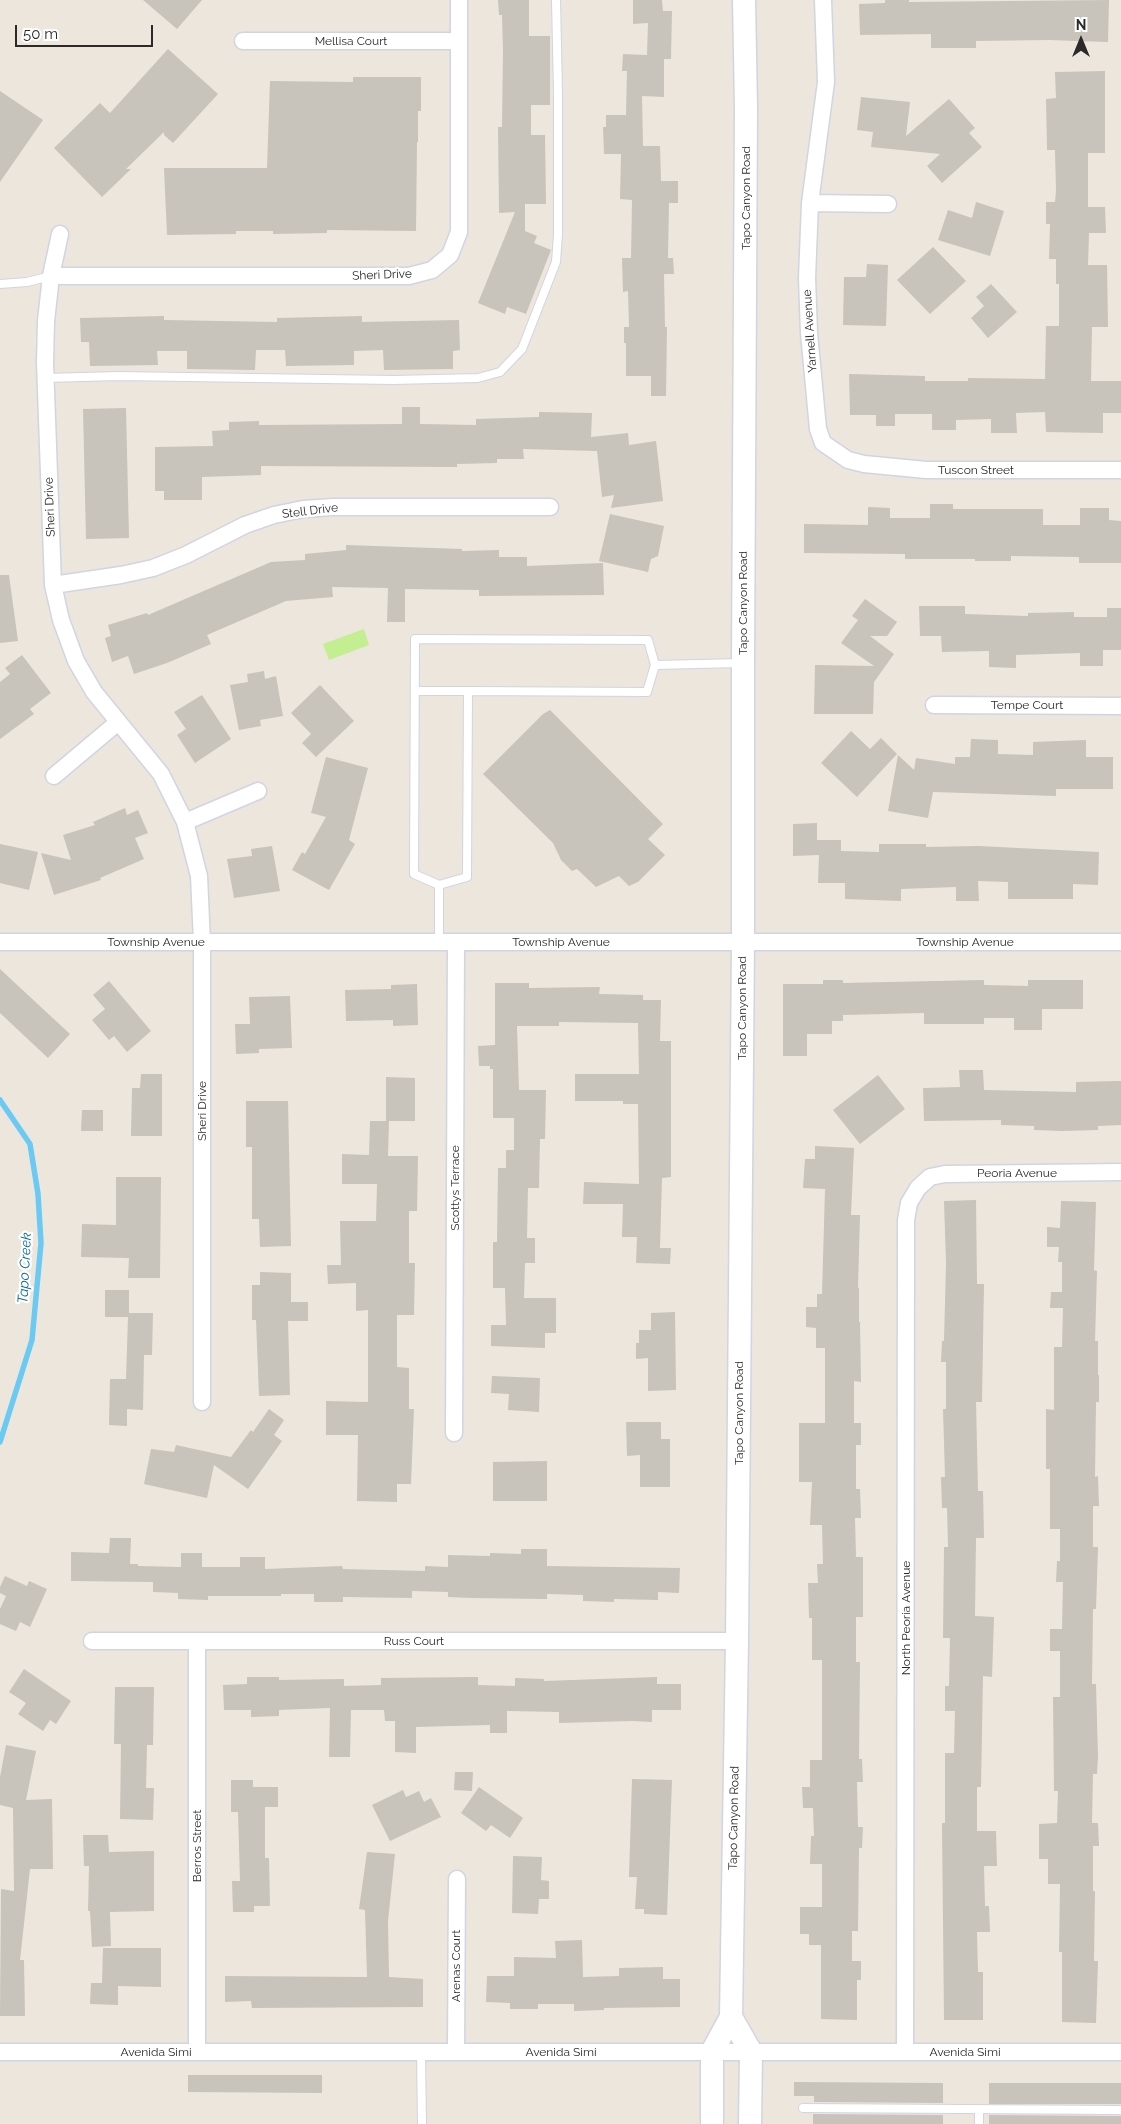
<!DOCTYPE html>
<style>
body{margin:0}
#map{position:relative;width:1121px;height:2124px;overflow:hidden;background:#ede6dc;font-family:Raleway,sans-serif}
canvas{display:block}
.north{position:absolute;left:1056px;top:15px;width:50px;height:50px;-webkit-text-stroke:4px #fff;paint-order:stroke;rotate:0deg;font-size:14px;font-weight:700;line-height:20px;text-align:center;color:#2a2a2a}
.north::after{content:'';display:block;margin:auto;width:18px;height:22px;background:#2a2a2a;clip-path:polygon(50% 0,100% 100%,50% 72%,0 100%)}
.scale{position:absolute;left:15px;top:25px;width:138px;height:22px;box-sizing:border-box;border:2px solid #2a2a2a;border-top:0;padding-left:6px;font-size:15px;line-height:18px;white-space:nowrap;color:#2a2a2a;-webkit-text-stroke:4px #fff;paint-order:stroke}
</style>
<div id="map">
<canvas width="1121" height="2124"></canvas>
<div class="north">N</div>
<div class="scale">50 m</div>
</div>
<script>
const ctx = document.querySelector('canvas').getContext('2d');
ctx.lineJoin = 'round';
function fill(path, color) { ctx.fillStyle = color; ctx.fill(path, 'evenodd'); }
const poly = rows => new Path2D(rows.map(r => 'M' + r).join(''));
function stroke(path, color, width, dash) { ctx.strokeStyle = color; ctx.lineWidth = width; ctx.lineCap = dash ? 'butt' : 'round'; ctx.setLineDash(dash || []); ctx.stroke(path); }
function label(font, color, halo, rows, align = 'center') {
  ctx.font = font + ' Raleway,sans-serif'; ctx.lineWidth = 4.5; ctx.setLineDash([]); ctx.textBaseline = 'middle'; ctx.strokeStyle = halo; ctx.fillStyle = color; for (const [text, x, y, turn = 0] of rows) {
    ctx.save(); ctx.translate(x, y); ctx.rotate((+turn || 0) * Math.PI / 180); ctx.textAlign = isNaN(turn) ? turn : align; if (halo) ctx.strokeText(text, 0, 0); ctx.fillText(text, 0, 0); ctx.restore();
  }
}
fill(poly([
 [364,629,369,645,329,660,323,644]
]), '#c3ee91');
stroke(poly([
 [0,1100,30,1144,38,1194,41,1243,32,1340,0,1442]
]), '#6acaf3', 5.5);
fill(poly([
 [143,0,202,0,177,29],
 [498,0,529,0,529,36,550,36,550,105,531,105,531,135,545,135,546,204,525,204,525,231,537,236,534,243,551,250,526,314,507,307,505,314,478,303,515,212,499,213,498,127,502,127,503,51,502,15,499,15],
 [633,0,662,0,663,11,672,11,671,59,664,59,664,97,642,96,643,146,660,146,661,181,678,181,678,203,669,203,668,258,673,258,674,274,664,274,665,327,667,327,666,396,651,396,651,376,626,376,626,343,624,343,624,327,629,327,628,291,623,292,622,258,631,258,632,200,620,199,621,154,604,154,603,127,606,127,606,115,626,115,627,71,622,71,623,54,647,55,648,23,633,24],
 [885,0,909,0,909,2,1109,0,1108,42,1048,40,976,41,976,48,931,48,931,34,860,35,859,4,885,3],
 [168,49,218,94,173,143,164,135,164,132,126,169,131,169,102,197,54,148,100,103,110,113],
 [1105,71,1105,153,1088,153,1088,207,1105,207,1106,233,1089,233,1088,265,1107,265,1108,327,1092,327,1091,381,1121,381,1121,413,1103,413,1103,433,1046,432,1045,412,1016,413,1017,433,991,433,991,419,956,420,956,430,932,430,932,414,895,414,895,426,876,426,876,415,850,415,849,374,925,376,925,381,968,381,968,378,1045,379,1046,326,1059,326,1059,284,1056,284,1056,259,1049,259,1050,224,1046,224,1046,202,1055,202,1056,191,1055,150,1047,150,1046,99,1056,98,1055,72],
 [353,77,421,77,421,111,418,111,418,142,417,142,416,231,327,230,327,233,273,234,273,231,236,231,236,234,167,235,164,168,267,168,270,81,353,82],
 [0,91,43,120,0,182],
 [861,97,910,102,906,136,949,99,975,128,969,133,982,147,942,183,927,166,940,154,871,147,873,132,857,130],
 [976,202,1004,211,990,256,938,240,948,210,972,218],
 [933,247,966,281,930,314,897,280],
 [867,264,888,265,886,326,843,325,844,277,866,277],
 [991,284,1017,312,988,338,971,318,984,306,976,297],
 [164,316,164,320,277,322,277,318,362,316,362,322,459,320,460,350,453,351,453,369,384,370,383,350,354,351,354,365,286,366,285,350,256,350,255,370,187,369,187,351,157,351,158,365,90,366,89,342,81,342,80,318],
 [402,407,420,407,420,424,476,425,476,419,539,417,539,412,592,413,591,437,628,433,629,445,656,441,663,501,611,508,614,495,602,497,597,451,523,449,524,459,497,459,497,463,457,464,457,467,261,466,261,475,202,477,202,500,164,500,164,491,155,491,155,447,213,446,212,431,229,430,229,422,259,421,259,425,402,424],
 [126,408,129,538,86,539,83,409],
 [930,504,953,504,953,509,1043,509,1043,525,1080,525,1080,508,1109,508,1109,520,1121,521,1121,563,1079,563,1079,557,1011,556,1011,561,975,561,975,559,905,559,905,554,804,553,804,524,868,525,868,507,890,508,890,518,930,518],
 [610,514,664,526,658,556,651,559,648,572,599,561],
 [346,545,462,549,462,551,499,550,499,557,527,557,527,566,603,563,604,595,479,596,479,590,405,589,405,622,387,622,388,588,332,587,333,597,286,601,207,635,211,644,167,663,134,674,128,656,112,662,105,638,111,636,108,625,147,613,148,615,271,562,305,560,305,554,346,550],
 [0,575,9,575,18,641,0,643],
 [865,599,897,622,887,636,870,636,894,654,874,682,873,714,814,714,815,665,874,666,841,643,858,620,852,616],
 [919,606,965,606,965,614,1028,616,1028,613,1074,612,1074,617,1107,617,1107,608,1121,608,1121,650,1103,650,1103,666,1080,666,1080,653,1016,655,1016,668,989,667,989,651,942,652,941,636,920,636],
 [22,655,51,693,30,709,34,714,0,739,0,682,10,674,5,668],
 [264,671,265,679,276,676,283,716,260,720,261,726,239,730,230,685,248,682,247,674],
 [320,685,354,721,316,757,302,743,311,734,291,713],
 [202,695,231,739,195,763,177,735,186,729,174,712],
 [550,710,663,824,648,839,665,855,638,882,629,886,619,876,596,887,577,869,572,871,561,860,553,843,483,774,543,714],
 [851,731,870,749,881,738,897,754,857,797,821,763],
 [971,739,998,740,998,754,1033,755,1033,742,1086,740,1086,757,1113,757,1113,789,1056,789,1056,796,933,792,928,818,888,811,898,755,914,770,916,758,955,764,955,757,970,757],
 [326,757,368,768,349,840,355,844,329,890,292,870,302,852,305,854,326,817,311,813],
 [125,808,127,815,138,810,148,833,135,838,144,859,100,878,101,880,54,895,41,853,71,860,63,835,95,825,93,822],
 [817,823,817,840,841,840,841,851,879,852,879,844,926,844,926,847,978,846,1099,852,1098,885,1073,884,1073,899,1008,899,1008,882,978,881,979,901,956,901,956,887,901,889,901,901,845,899,845,883,818,883,819,855,793,856,793,824],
 [0,844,38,852,29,890,0,883],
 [272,846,280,891,234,898,227,859,252,856,251,849],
 [0,969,70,1034,48,1058,0,1013],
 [823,980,843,980,843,983,984,980,984,985,1028,986,1028,980,1083,980,1083,1009,1042,1009,1042,1030,1014,1030,1014,1018,984,1018,984,1024,924,1024,924,1013,843,1015,843,1021,832,1021,832,1034,807,1034,807,1056,783,1056,783,984,823,984],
 [109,981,151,1031,127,1052,114,1036,109,1040,92,1020,105,1009,93,995],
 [495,983,529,983,529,988,600,987,599,994,643,995,643,1000,661,1000,660,1041,671,1041,671,1177,662,1178,660,1248,671,1248,670,1264,636,1263,637,1237,622,1237,623,1204,583,1204,584,1182,639,1184,638,1104,623,1104,623,1101,575,1101,575,1074,639,1074,638,1023,559,1022,559,1026,517,1026,519,1090,546,1090,545,1139,540,1139,539,1188,528,1188,527,1238,535,1238,535,1263,525,1263,524,1298,556,1298,556,1333,545,1333,545,1348,491,1346,491,1325,506,1325,505,1288,493,1288,493,1242,497,1242,498,1168,506,1168,506,1150,514,1150,514,1118,493,1118,493,1069,490,1069,490,1066,479,1066,478,1046,495,1045],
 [417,984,418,1025,393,1026,393,1020,346,1021,345,990,391,989,391,985],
 [290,996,292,1048,259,1049,259,1053,236,1054,235,1024,250,1024,249,997],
 [959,1070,983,1070,984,1090,1076,1092,1076,1082,1121,1081,1121,1125,1098,1126,1098,1130,1062,1131,1034,1130,1034,1126,1001,1125,1001,1120,924,1121,923,1088,960,1087],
 [141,1074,162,1074,162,1136,131,1136,132,1088,140,1088],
 [878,1075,905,1109,860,1144,833,1110],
 [386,1077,415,1078,415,1121,386,1121],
 [246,1101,288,1101,291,1246,260,1247,259,1219,252,1219,252,1147,246,1147],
 [82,1110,103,1110,103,1131,81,1131],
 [370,1121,389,1121,388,1156,418,1156,417,1211,409,1211,409,1263,415,1263,414,1315,397,1315,397,1367,409,1368,409,1409,414,1409,411,1484,397,1484,397,1502,357,1501,358,1435,326,1435,326,1401,368,1402,368,1310,356,1311,356,1283,328,1284,327,1265,341,1265,340,1221,376,1221,377,1184,342,1184,342,1154,369,1155],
 [815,1146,854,1148,851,1215,860,1215,858,1288,859,1288,859,1322,860,1322,861,1382,854,1381,854,1423,861,1423,861,1445,856,1445,856,1489,860,1489,861,1518,855,1518,856,1557,863,1557,863,1617,856,1617,856,1662,860,1662,859,1759,862,1759,863,1782,857,1782,858,1827,863,1827,862,1848,859,1848,858,1931,852,1931,852,1961,861,1961,861,1980,857,1980,857,2020,821,2019,821,1945,809,1945,809,1934,800,1934,800,1907,822,1907,822,1864,810,1864,811,1836,814,1836,813,1808,803,1808,802,1787,810,1787,810,1760,822,1760,822,1660,812,1660,812,1618,809,1618,808,1583,818,1583,817,1564,823,1564,822,1525,810,1525,812,1482,799,1482,799,1423,825,1423,825,1348,816,1348,816,1328,806,1327,806,1307,817,1307,817,1294,822,1294,825,1189,803,1188,805,1159,815,1159],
 [116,1177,161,1177,160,1278,128,1278,129,1258,81,1257,82,1224,116,1225],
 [976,1200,977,1284,984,1284,982,1402,976,1402,978,1491,983,1491,984,1538,976,1538,975,1616,994,1617,992,1677,983,1676,981,1787,977,1787,977,1831,996,1831,997,1866,984,1866,985,1906,989,1906,990,1932,977,1932,978,1972,983,1972,983,2020,944,2020,942,1823,945,1823,945,1753,954,1753,955,1711,945,1711,945,1686,949,1686,950,1638,943,1638,944,1547,948,1547,947,1508,942,1508,941,1477,945,1477,943,1409,946,1409,946,1362,941,1362,942,1341,944,1341,946,1263,944,1201],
 [1061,1201,1096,1202,1094,1270,1097,1271,1095,1341,1098,1341,1098,1375,1099,1375,1099,1402,1096,1402,1095,1477,1098,1476,1099,1506,1093,1506,1093,1547,1098,1547,1096,1609,1093,1609,1092,1684,1096,1684,1098,1757,1097,1774,1093,1774,1092,1823,1098,1823,1099,1846,1093,1846,1093,1891,1095,1891,1094,1961,1098,1961,1096,2023,1062,2022,1062,1952,1059,1952,1060,1884,1048,1884,1048,1859,1039,1859,1039,1824,1057,1823,1058,1791,1054,1791,1053,1697,1060,1697,1060,1651,1050,1651,1050,1629,1062,1629,1063,1582,1056,1582,1057,1561,1060,1561,1060,1529,1050,1529,1050,1469,1046,1469,1046,1409,1054,1410,1054,1347,1062,1347,1063,1308,1050,1308,1051,1292,1062,1292,1062,1262,1058,1262,1059,1247,1047,1247,1047,1227,1060,1228],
 [260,1272,291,1273,291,1302,308,1302,308,1321,288,1321,290,1395,259,1396,256,1320,252,1320,252,1285,260,1285],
 [105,1290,129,1290,129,1313,153,1313,152,1355,144,1355,143,1410,127,1409,127,1426,109,1425,110,1379,126,1379,128,1317,105,1317],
 [675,1312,676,1390,648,1391,648,1358,636,1359,636,1343,639,1343,639,1330,651,1330,651,1313],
 [492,1376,540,1378,539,1412,508,1410,509,1394,491,1393],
 [269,1409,284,1420,274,1435,282,1441,248,1489,214,1465,207,1498,144,1484,151,1449,174,1452,176,1445,231,1457,251,1430,253,1432],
 [626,1422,661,1422,661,1439,670,1439,670,1487,640,1487,640,1455,627,1456],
 [547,1461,547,1501,493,1501,493,1462],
 [110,1538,131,1538,130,1564,138,1564,138,1566,181,1567,181,1553,202,1553,202,1567,240,1567,240,1557,265,1557,265,1569,342,1566,343,1569,425,1571,425,1566,448,1567,448,1555,490,1556,490,1553,521,1554,521,1549,547,1549,547,1566,680,1568,679,1593,658,1592,658,1600,614,1599,614,1602,583,1601,583,1595,547,1594,547,1599,471,1598,448,1597,448,1592,412,1591,412,1598,343,1597,343,1602,314,1602,314,1594,281,1594,281,1596,208,1596,208,1600,178,1599,178,1593,153,1592,153,1582,71,1581,71,1552,109,1553],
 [5,1576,27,1586,29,1581,47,1589,30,1627,20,1622,16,1631,0,1624,0,1609,6,1596,0,1593,0,1587],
 [24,1669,71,1701,56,1724,50,1720,43,1731,18,1714,26,1703,9,1692],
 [247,1677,279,1677,279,1680,344,1679,344,1686,381,1685,381,1678,478,1677,478,1685,515,1686,515,1678,544,1679,544,1681,657,1677,657,1684,681,1684,681,1710,652,1710,652,1722,632,1721,559,1723,559,1712,507,1711,507,1733,490,1733,490,1725,416,1727,416,1753,395,1752,395,1721,385,1721,384,1710,351,1710,350,1757,329,1757,330,1708,279,1710,279,1716,251,1717,251,1710,224,1710,223,1685,247,1684],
 [115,1687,154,1687,153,1745,147,1745,146,1788,154,1788,153,1820,120,1819,121,1744,114,1744],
 [6,1745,36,1751,26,1800,52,1799,53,1869,30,1869,20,1960,24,1960,25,2016,0,2016,1,1889,14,1891,13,1808,0,1805,0,1777],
 [455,1772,473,1772,472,1791,454,1790],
 [632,1779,672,1780,667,1915,644,1914,644,1909,635,1909,637,1877,629,1877],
 [231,1780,253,1780,253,1787,278,1787,278,1807,265,1807,265,1858,269,1858,270,1906,254,1906,254,1912,233,1912,232,1881,240,1881,238,1812,231,1812],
 [479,1787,523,1818,510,1838,491,1825,486,1831,461,1813],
 [403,1790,406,1797,419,1791,424,1802,431,1798,441,1817,390,1841,372,1805],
 [83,1835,108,1835,109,1852,154,1851,154,1911,110,1912,111,1946,92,1947,90,1911,88,1911,89,1866,84,1866],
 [367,1852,395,1854,388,1921,389,1977,423,1979,423,2007,252,2008,251,2001,225,2002,225,1976,367,1977,365,1910,359,1909],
 [513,1856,542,1857,541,1880,549,1881,549,1899,539,1899,538,1914,512,1913],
 [582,1940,583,1977,619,1976,619,1968,663,1967,663,1979,680,1979,680,2007,604,2008,604,2010,574,2011,574,2004,538,2004,538,2009,510,2009,510,2003,486,2002,487,1976,514,1976,514,1957,556,1958,555,1941],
 [103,1948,161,1948,161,1987,118,1986,118,2005,90,2004,91,1983,102,1983],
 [188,2075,322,2075,322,2093,188,2092],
 [794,2082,943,2083,943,2103,814,2102,814,2096,794,2096],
 [989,2083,1121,2083,1121,2104,989,2104],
 [813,2114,943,2115,943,2124,813,2124],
 [989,2115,1121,2116,1121,2124,989,2124]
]), '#c8c3bb');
const service = poly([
 [0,284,27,282,51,276],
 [46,378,118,376,393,380,478,378,500,372,522,349,556,262,558,234,558,93,556,0],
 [415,691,468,691],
 [439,885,467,877,468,691,647,692,655,665],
 [439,942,439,885,414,874,415,639,648,640,655,665,741,663],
 [421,2052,422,2124],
 [803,2108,1121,2110],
 [979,2124,979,2110]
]);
const minor = poly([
 [823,0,826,82,810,203,807,278,809,333,818,429,823,443,848,460,864,464,926,470,1121,470],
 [243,41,459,41],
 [810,203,888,204],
 [60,234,51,276,46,321,45,363,53,585,61,620,76,661,94,692,161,774,185,822,199,876,202,942,202,1402],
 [51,276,409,276,432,270,450,255,459,232,459,0],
 [53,585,121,575,153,568,186,555,245,525,274,515,303,509,333,507,550,507],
 [934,705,1121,706],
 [54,776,117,723],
 [185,822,258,791],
 [0,942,1121,942],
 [454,1433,456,942],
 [92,1641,737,1641],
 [0,2052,1121,2052],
 [197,2052,197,1641],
 [456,2052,457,1879],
 [905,2052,906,1220,909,1203,918,1188,930,1177,945,1174,1121,1172]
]);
const secondary = poly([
 [731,2017,751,2052,750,2124],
 [712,2124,712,2052,731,2017,737,1641,743,942,743,663,746,108,744,0]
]);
stroke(service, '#d1d4e4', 10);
stroke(minor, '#d1d4e4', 19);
stroke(secondary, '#d1d4e4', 25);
stroke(service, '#fff', 8);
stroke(minor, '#fff', 16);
stroke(secondary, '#fff', 22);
label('12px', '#2a2a2a', '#fff', [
 ["Mellisa Court",351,41],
 ["Tapo Canyon Road",746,198,-90],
 ["Sheri Drive",382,275,-2],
 ["Yarnell Avenue",810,331,-94],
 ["Tuscon Street",976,470],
 ["Sheri Drive",50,507,-92],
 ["Stell Drive",310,511,-7],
 ["Tapo Canyon Road",743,603,-90],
 ["Tempe Court",1027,705],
 ["Township Avenue",156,942],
 ["Township Avenue",561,942],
 ["Township Avenue",965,942],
 ["Tapo Canyon Road",742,1008,-90],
 ["Sheri Drive",202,1111,-90],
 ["Peoria Avenue",1017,1173],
 ["Scottys Terrace",455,1188,-90],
 ["Tapo Canyon Road",739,1413,-90],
 ["North Peoria Avenue",906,1618,-90],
 ["Russ Court",414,1641],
 ["Tapo Canyon Road",734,1818,-89],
 ["Berros Street",197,1846,-90],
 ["Arenas Court",456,1966,-90],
 ["Avenida Simi",156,2052],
 ["Avenida Simi",561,2052],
 ["Avenida Simi",965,2052]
]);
label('italic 14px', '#0867a1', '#fff', [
 ["Tapo Creek",25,1268,-87]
]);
</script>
